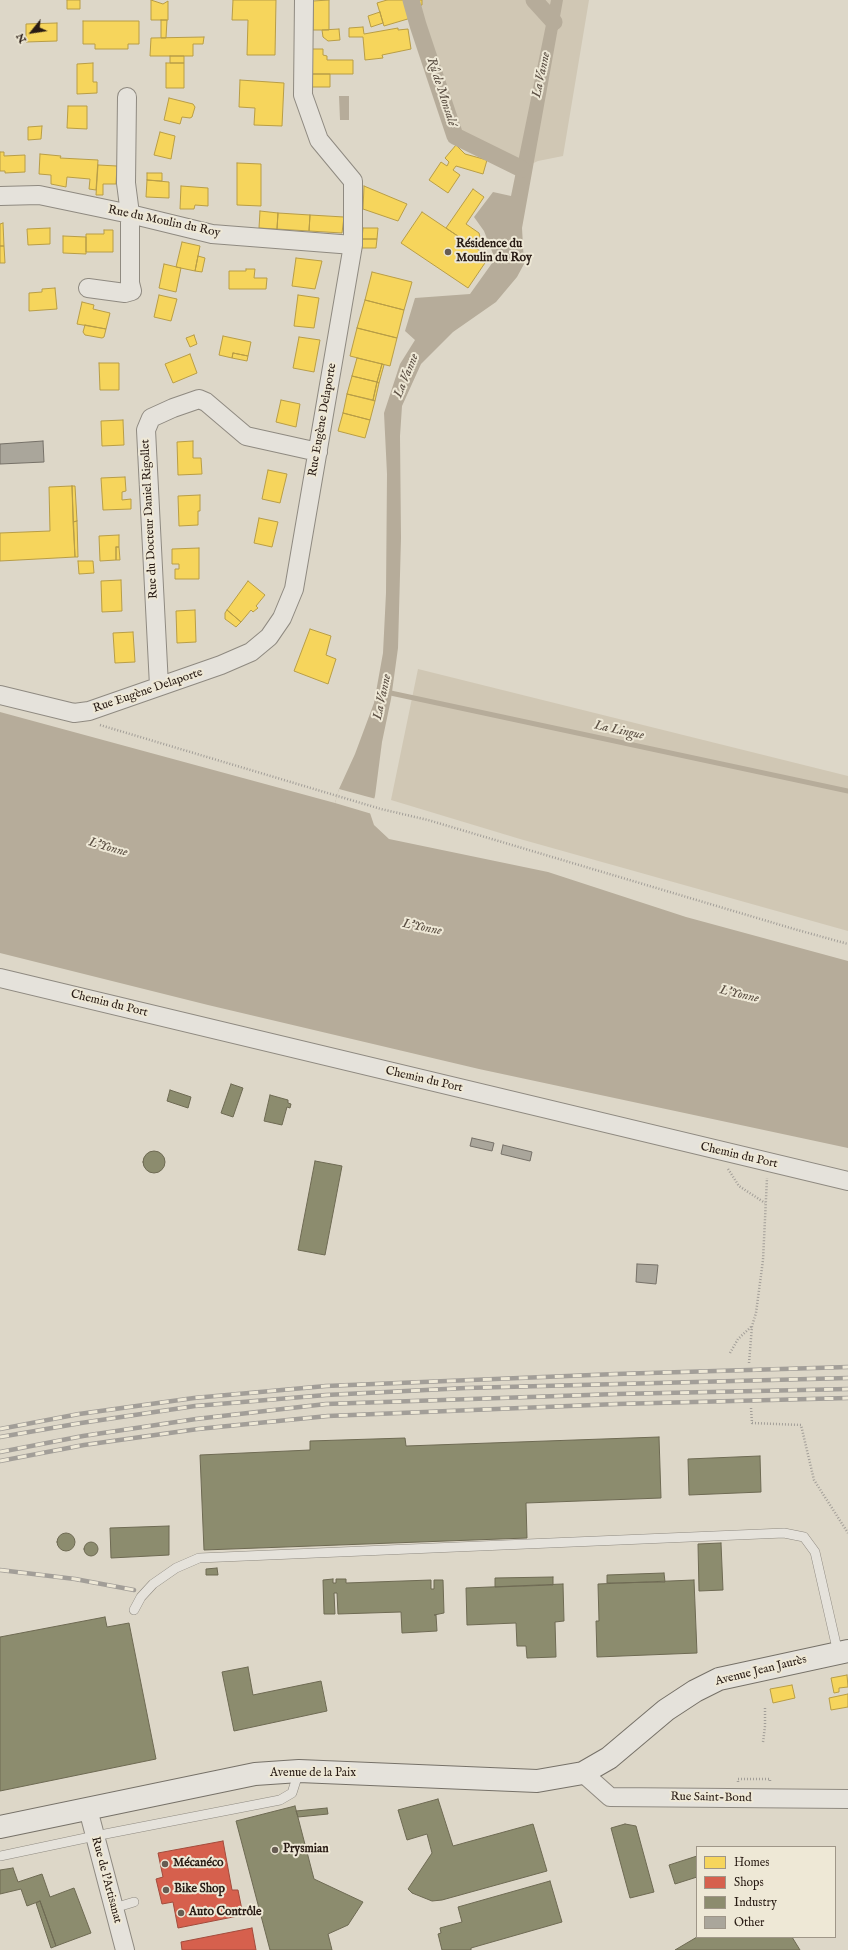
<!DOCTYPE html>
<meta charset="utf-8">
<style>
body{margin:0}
#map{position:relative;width:848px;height:1950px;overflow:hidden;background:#ddd7c8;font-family:"IM FELL English",serif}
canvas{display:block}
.legend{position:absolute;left:696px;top:1846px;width:140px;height:92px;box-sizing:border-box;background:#eee8d6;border:1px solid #9f9688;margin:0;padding:5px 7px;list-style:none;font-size:12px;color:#281b14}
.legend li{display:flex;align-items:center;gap:8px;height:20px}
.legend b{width:20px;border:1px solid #9f9688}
.north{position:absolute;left:12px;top:12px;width:40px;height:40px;-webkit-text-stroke:3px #eee8d6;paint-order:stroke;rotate:240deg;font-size:11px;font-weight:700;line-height:16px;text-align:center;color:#281b14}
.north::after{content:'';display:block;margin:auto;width:14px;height:18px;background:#281b14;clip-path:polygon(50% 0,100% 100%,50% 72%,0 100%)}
</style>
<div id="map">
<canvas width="848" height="1950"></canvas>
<ul class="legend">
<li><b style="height:11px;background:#f6d55c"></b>Homes</li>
<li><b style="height:11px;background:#d6604d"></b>Shops</li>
<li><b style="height:11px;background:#8c8c6e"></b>Industry</li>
<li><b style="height:11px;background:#aaa69b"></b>Other</li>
</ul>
<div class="north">N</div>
</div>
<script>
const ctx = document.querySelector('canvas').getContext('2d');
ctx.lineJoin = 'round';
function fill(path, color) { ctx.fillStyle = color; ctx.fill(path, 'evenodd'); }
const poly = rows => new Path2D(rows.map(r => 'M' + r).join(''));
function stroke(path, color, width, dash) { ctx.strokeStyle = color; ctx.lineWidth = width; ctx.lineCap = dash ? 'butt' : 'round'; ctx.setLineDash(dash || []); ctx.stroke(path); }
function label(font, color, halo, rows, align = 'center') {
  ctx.font = font + ' "IM FELL English",serif'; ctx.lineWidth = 4; ctx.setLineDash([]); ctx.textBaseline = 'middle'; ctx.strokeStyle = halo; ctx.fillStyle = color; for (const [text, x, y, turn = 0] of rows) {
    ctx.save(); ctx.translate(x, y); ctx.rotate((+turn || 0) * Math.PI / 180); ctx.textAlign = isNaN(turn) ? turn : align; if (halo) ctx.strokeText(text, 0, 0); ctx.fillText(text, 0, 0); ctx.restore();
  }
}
fill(poly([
 [418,0,589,0,563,156,538,161,512,173,458,132],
 [418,669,848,776,848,931,520,839,391,800]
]), '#d0c7b4');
fill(poly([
 [551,0,563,0,522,228,524,264,517,277,496,302,453,332,421,364,402,406,400,436,401,538,398,648,391,699,382,742,375,796,370,813,374,825,389,839,548,872,686,917,848,961,848,1148,479,1069,208,1005,0,953,0,712,335,803,339,789,355,754,374,703,383,653,386,593,387,474,384,413,400,364,415,340,405,331,415,298,470,294,495,259,484,231,474,217,493,192,511,196],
 [339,96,349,96,349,120,340,120]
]), '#b6ac9a');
fill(poly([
 [339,789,376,799,372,814,335,803]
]), '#ddd7c8');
const homes = poly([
 [67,0,80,0,80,9,67,9,67,0],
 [151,0,163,4,168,1,168,20,151,20,151,0],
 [233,0,276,0,275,55,247,55,248,20,232,20,233,0],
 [329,0,329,30,313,30,313,1,329,0],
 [387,0,406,0,411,18,384,26,377,3,387,0],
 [414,0,422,0,422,5,416,6,414,0],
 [380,12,383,23,371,27,368,16,380,12],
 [161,20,167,20,166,38,161,38,161,20],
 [83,21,139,21,139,44,128,44,128,49,95,49,95,44,83,44,83,21],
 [57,23,57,41,26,42,26,24,57,23],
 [363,27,364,34,398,28,398,30,408,29,411,49,382,55,383,58,365,60,363,37,349,37,349,28,363,27],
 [339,29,340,40,328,41,323,37,322,30,339,29],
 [204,37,203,44,193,44,193,56,150,56,151,38,204,37],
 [311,49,323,49,323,55,327,56,327,60,353,60,353,74,311,74,311,49],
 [170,56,184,56,184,63,170,63,170,56],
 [93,63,93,82,97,82,97,93,77,94,77,64,93,63],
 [166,63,184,63,184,88,166,88,166,63],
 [311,74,330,74,330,87,312,87,311,74],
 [240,80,284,83,282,126,254,125,255,108,239,107,240,80],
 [169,98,193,104,195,107,192,117,190,118,182,117,180,124,164,120,169,98],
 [68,106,87,106,87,129,67,128,68,106],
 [42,126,41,139,28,140,28,127,42,126],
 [160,132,175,136,171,159,154,155,160,132],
 [456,145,465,154,487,160,483,174,456,166,453,170,460,175,448,193,429,180,441,162,447,166,449,162,445,158,456,145],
 [0,152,4,152,4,156,25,155,25,172,5,173,5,171,0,171,0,152],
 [40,154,61,156,60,158,98,160,96,190,89,189,90,179,67,177,66,187,51,184,51,175,39,174,40,154],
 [237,163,261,164,261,206,237,205,237,163],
 [98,165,117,166,116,184,103,184,103,195,96,195,98,165],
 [147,173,162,173,162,181,147,180,147,173],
 [147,180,169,182,169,198,146,197,147,180],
 [181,186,208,188,208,206,195,205,194,209,180,209,181,186],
 [364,186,407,204,398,221,363,209,364,186],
 [473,189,484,197,466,224,479,233,480,237,474,247,446,228,473,189],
 [260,211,278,213,277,229,259,228,260,211],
 [422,212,489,257,468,288,401,243,422,212],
 [278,213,310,215,309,231,277,229,278,213],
 [310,215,344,217,342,233,309,231,310,215],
 [3,223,4,246,0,246,0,224,3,223],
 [50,228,50,244,28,245,27,229,50,228],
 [363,228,378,228,377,239,362,239,363,228],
 [104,230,113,230,113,252,86,252,86,234,104,234,104,230],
 [63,236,86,237,86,254,63,253,63,236],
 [362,239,377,239,376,248,362,248,362,239],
 [182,242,200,246,195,271,176,267,182,242],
 [0,246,4,246,5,263,0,263,0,246],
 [198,256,205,258,202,272,195,271,198,256],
 [296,258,322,261,315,289,292,286,296,258],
 [164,264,181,268,176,292,159,288,164,264],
 [246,269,255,269,254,278,267,278,266,289,229,289,229,271,246,271,246,269],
 [372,272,412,282,404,310,365,300,372,272],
 [55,288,57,309,29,311,29,293,42,292,42,289,55,288],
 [159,295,177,299,171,321,154,317,159,295],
 [298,295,319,298,314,328,294,326,298,295],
 [365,300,404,310,397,338,357,328,365,300],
 [82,302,94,305,93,309,110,313,106,329,77,324,82,302],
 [85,325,106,329,104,337,102,338,85,335,83,332,85,325],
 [357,328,397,338,390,366,350,356,357,328],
 [194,335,197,344,190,347,186,338,194,335],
 [223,336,251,342,248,356,233,353,232,358,219,355,223,336],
 [299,337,320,340,314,372,293,368,299,337],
 [233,353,248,356,247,361,232,358,233,353],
 [190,354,197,373,173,383,165,364,190,354],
 [357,358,382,364,377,382,352,376,357,358],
 [99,363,119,363,119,390,100,390,99,363],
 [382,364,384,365,379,383,377,382,382,364],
 [352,376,377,382,373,400,347,394,352,376],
 [377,382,379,383,375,401,373,400,377,382],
 [347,394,375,401,370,420,343,413,347,394],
 [281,400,300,404,296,427,276,422,281,400],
 [343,413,370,420,365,438,338,431,343,413],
 [123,420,124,445,102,446,101,421,123,420],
 [193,441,193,458,201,458,202,474,178,475,177,442,193,441],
 [268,470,287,474,280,503,262,499,268,470],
 [125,477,126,491,122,492,122,500,131,499,131,509,103,510,101,478,125,477],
 [72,486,75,557,0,561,0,533,50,531,49,487,72,486],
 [72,486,75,486,77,521,73,522,72,486],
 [200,495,200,511,198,511,198,525,179,526,178,496,200,495],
 [259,518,278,522,272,547,254,543,259,518],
 [77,521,78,557,75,557,73,522,77,521],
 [119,535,119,547,116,547,116,560,100,561,99,536,119,535],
 [116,547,119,547,120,560,116,560,116,547],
 [199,548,199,579,175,579,175,569,179,569,179,564,172,564,172,549,199,548],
 [78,561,93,561,94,573,79,574,78,561],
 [121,580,122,611,102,612,101,581,121,580],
 [248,581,265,595,256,606,258,608,253,612,251,610,241,622,227,610,248,581],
 [195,610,196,642,177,643,176,611,195,610],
 [227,610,241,622,236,627,225,619,225,613,227,610],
 [310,629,331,636,326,655,336,659,328,684,294,671,310,629],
 [133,632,135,662,115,663,113,633,133,632],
 [847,1675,848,1687,839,1688,839,1692,834,1693,831,1678,847,1675],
 [792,1685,795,1698,773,1703,770,1689,792,1685],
 [848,1694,848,1707,831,1710,829,1698,848,1694]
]);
fill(homes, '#f6d55c');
stroke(homes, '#b89d46', 1);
const shops = poly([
 [223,1841,232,1890,238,1890,243,1915,178,1928,173,1902,162,1904,156,1879,163,1877,158,1853,223,1841],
 [252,1928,256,1950,182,1950,181,1942,252,1928]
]);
fill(shops, '#d6604d');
stroke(shops, '#a24b3c', 1);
const industry = poly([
 [231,1084,243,1088,233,1117,221,1113,231,1084],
 [170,1090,191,1097,188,1108,167,1101,170,1090],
 [270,1095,288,1100,288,1103,291,1104,290,1108,287,1107,282,1125,264,1121,270,1095],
 '143 1162a11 11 0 1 1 22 0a11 11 0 1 1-22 0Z',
 [315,1161,342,1166,325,1255,298,1250,315,1161],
 [659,1437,661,1498,526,1503,527,1538,204,1550,200,1455,310,1450,310,1441,405,1438,406,1446,659,1437],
 [760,1456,761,1492,689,1495,688,1459,760,1456],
 [169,1526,169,1555,111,1558,110,1528,169,1526],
 '57 1542a9 9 0 1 1 18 0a9 9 0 1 1-18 0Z',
 '84 1549a7 7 0 1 1 14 0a7 7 0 1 1-14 0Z',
 [721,1543,723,1590,699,1591,698,1544,721,1543],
 [217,1568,218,1575,206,1575,206,1569,217,1568],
 [664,1573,665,1582,607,1583,607,1575,664,1573],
 [553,1577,553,1585,495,1587,495,1578,553,1577],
 [333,1579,333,1583,336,1583,336,1579,346,1579,346,1583,431,1580,431,1589,434,1589,434,1580,443,1580,444,1613,434,1615,436,1615,437,1631,402,1633,401,1612,338,1614,337,1593,334,1593,335,1614,324,1614,323,1580,333,1579],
 [694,1580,697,1653,597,1657,596,1621,599,1621,598,1584,694,1580],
 [563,1584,564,1621,555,1622,556,1657,527,1658,526,1646,517,1646,516,1623,467,1625,466,1588,563,1584],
 [105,1617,107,1627,129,1623,156,1759,0,1791,0,1637,105,1617],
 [248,1667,253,1695,321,1681,327,1711,234,1731,222,1672,248,1667],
 [438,1799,453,1846,533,1824,547,1871,442,1900,432,1901,412,1893,408,1889,432,1853,427,1834,407,1840,398,1810,438,1799],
 [295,1806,314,1879,363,1902,348,1925,328,1934,332,1950,270,1950,236,1821,295,1806],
 [327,1808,328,1814,298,1817,296,1811,327,1808],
 [625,1824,636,1826,654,1892,630,1898,611,1828,625,1824],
 [697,1856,697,1877,675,1884,669,1865,697,1856],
 [13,1868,18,1882,42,1874,50,1897,74,1888,91,1933,56,1946,40,1901,27,1906,21,1889,0,1894,0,1870,13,1868],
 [550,1881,562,1922,471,1948,471,1950,442,1950,438,1934,441,1933,440,1928,462,1922,458,1907,550,1881],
 [40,1901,56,1946,51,1948,36,1903,40,1901],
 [697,1937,792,1937,800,1950,675,1950,697,1937]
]);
fill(industry, '#8c8c6e');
stroke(industry, '#6e6a53', 1);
stroke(poly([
 [386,692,848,791]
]), '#b6ac9a', 5);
stroke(poly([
 [411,0,418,25,455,136,522,169],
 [534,0,554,22]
]), '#b6ac9a', 17);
const building = poly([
 [43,441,44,462,0,464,0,444,43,441],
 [472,1138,494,1143,492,1151,470,1146,472,1138],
 [503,1145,532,1152,530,1161,501,1154,503,1145],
 [637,1264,658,1265,656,1284,636,1282,637,1264]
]);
fill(building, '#aaa69b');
stroke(building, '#767168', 1);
const lane = poly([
 [134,1610,141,1597,153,1584,176,1568,199,1558,784,1533,804,1537,815,1552,838,1653],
 [0,1856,95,1836,280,1800,292,1793,299,1771],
 [114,1908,134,1902]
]);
const street = poly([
 [0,196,39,195,130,214,212,234,353,245],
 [88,288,125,293,132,291,130,283,130,214,126,183,127,97],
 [159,686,146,430,151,418,173,408,199,399,206,402,246,436,318,452],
 [0,695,74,713,89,711,221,665,251,652,269,637,282,618,294,589,353,245,353,181,319,140,303,95,304,0],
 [0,978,848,1181],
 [583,1773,610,1797,848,1799],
 [88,1809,125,1950]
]);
const secondary = poly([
 [0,1827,255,1774,299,1771,537,1781,583,1773,609,1758,666,1710,695,1691,719,1679,848,1651]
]);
stroke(lane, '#8f8a81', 10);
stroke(street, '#8f8a81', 20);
stroke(secondary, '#767168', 24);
stroke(poly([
 [100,725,381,809,428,820,794,929,848,944],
 [728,1169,739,1186,765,1203],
 [730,1353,738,1339,751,1327],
 [749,1363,752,1326,756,1313,763,1260,767,1178],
 [751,1408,752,1423,801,1425,814,1480,848,1533],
 [763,1742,765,1726,765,1708],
 [738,1782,738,1779,770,1779,770,1782]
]), '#a29e98', 2.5, [1, 2]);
stroke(lane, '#e5e2db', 9);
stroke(street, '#e5e2db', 18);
stroke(secondary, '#e5e2db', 22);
const rail = poly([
 [0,1429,79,1414,194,1398,326,1386,616,1374,848,1367],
 [0,1437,81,1423,195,1406,326,1395,466,1388,848,1378],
 [0,1452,83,1436,196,1419,326,1404,617,1394,848,1389],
 [0,1461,84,1445,198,1429,328,1416,617,1404,848,1398],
 [0,1570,75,1579,134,1590]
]);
stroke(rail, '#a29e98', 4.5);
stroke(rail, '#eee8d6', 3, [9]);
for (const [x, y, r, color] of [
 [448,252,4,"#675d53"],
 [275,1850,4,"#675d53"],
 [165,1864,4,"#675d53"],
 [166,1890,4,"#675d53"],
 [181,1913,4,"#675d53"]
]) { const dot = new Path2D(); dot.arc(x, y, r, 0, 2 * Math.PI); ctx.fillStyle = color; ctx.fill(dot); stroke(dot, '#eee8d6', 1.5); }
label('12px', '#281b14', '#eee8d6', [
 ["Rue du Moulin du Roy",164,222,12],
 ["Rue Eugène Delaporte",323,420,-80],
 ["Rue du Docteur Daniel Rigollet",150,519,-93],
 ["Rue Eugène Delaporte",148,691,-19],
 ["Chemin du Port",109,1004,14],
 ["Chemin du Port",424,1080,13],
 ["Chemin du Port",739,1156,13],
 ["Avenue Jean Jaurès",761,1671,-14],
 ["Avenue de la Paix",313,1774],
 ["Rue Saint-Bond",711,1798,1],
 ["Rue de l'Artisanat",106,1880,75]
]);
label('bold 12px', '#281b14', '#eee8d6', [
 ["Résidence du",456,245],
 ["Moulin du Roy",456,259],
 ["Prysmian",283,1850],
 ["Mécanéco",173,1864],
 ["Bike Shop",174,1890],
 ["Auto Contrôle",189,1913]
], 'left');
label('italic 13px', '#5a4e42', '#eee8d6', [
 ["La Vanne",542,75,-78],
 ["Rû de Monsalé",441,92,72],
 ["La Vanne",407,376,-68],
 ["La Vanne",383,697,-78],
 ["La Lingue",619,731,12],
 ["L'Yonne",108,848,16],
 ["L'Yonne",422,928,11],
 ["L'Yonne",739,995,13]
]);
</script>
